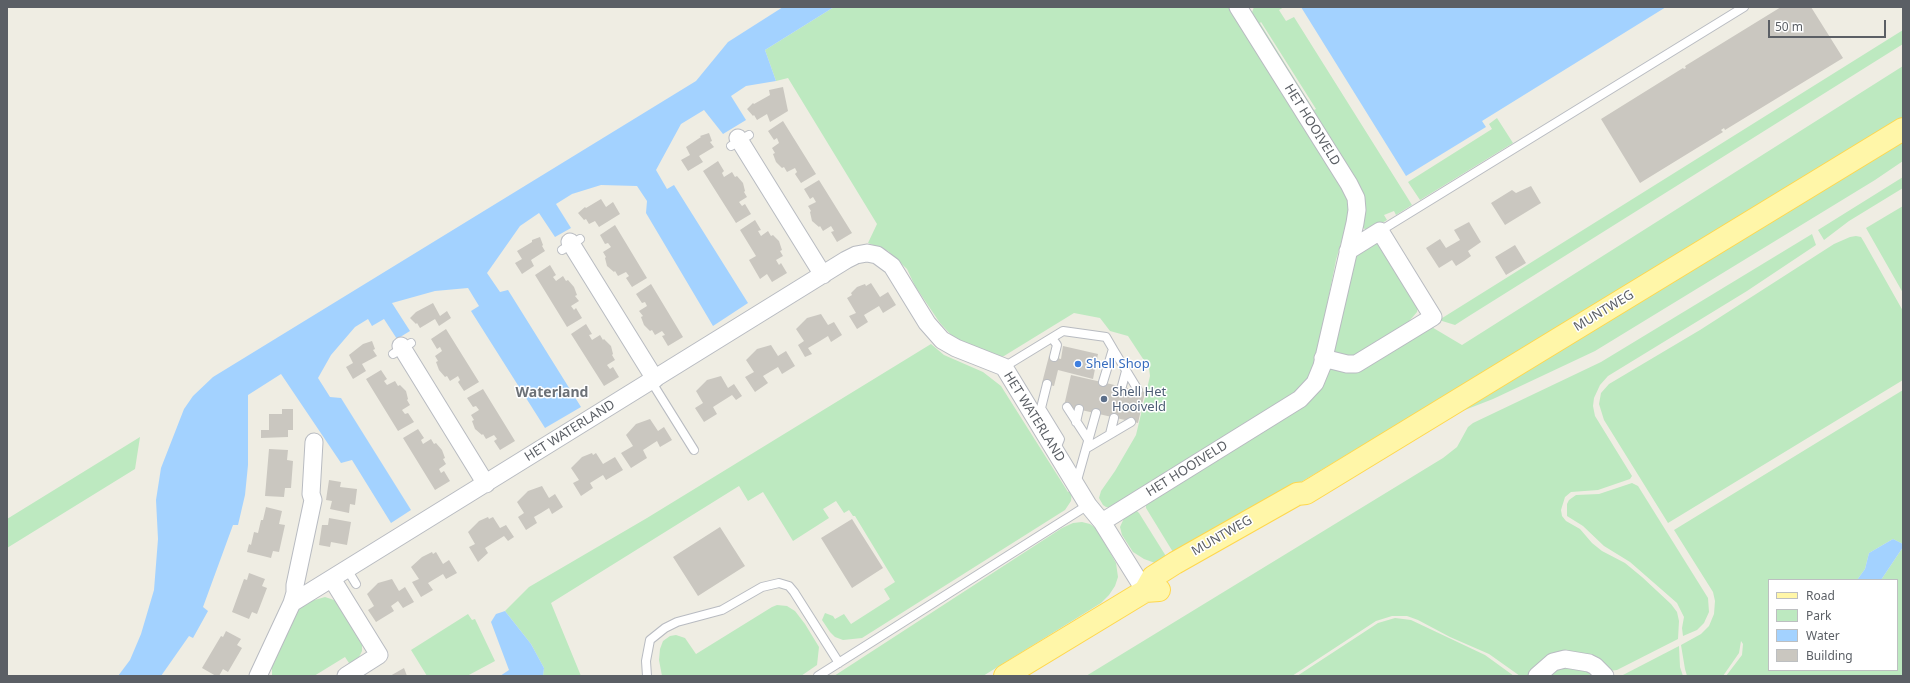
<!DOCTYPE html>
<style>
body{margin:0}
#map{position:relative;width:1910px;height:683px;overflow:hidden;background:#efede3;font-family:"Noto Sans",sans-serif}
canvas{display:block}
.frame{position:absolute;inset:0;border:8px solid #5b5f65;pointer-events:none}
.legend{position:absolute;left:1768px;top:579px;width:130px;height:92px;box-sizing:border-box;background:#fff;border:1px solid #bdbfc1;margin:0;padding:5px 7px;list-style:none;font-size:12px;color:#5b5f65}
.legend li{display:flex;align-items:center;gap:8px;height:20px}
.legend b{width:20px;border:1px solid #bdbfc1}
.scale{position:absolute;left:1768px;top:20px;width:118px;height:18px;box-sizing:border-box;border:2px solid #5b5f65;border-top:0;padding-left:5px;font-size:12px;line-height:14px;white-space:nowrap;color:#5b5f65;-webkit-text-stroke:3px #fff;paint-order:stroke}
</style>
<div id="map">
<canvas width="1910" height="683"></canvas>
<div class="frame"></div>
<ul class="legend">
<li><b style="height:5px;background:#fff6a8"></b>Road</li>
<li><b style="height:11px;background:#bde9c0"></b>Park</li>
<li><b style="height:11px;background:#a3d2ff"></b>Water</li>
<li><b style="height:11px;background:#cac7c0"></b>Building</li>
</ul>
<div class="scale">50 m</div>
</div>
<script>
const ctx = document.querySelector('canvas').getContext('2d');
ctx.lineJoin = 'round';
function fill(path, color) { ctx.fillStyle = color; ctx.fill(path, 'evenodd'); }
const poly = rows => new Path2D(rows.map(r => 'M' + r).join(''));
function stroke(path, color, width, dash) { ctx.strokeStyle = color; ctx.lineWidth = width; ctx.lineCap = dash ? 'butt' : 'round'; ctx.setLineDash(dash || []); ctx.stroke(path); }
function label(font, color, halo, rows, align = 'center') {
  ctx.font = font + ' "Noto Sans",sans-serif'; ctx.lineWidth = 3; ctx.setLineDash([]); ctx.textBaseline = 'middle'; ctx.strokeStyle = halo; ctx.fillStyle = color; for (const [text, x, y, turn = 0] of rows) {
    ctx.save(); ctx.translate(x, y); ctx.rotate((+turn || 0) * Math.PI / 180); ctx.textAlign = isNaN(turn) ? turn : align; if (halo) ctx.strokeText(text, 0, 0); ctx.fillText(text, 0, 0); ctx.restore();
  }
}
fill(poly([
 [834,7,1230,7,1348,197,1349,215,1336,260,1315,365,1304,386,1112,508,1106,507,1103,505,1099,498,1101,491,1115,471,1136,435,1150,376,1149,368,1128,336,1110,331,1100,318,1074,313,1004,356,1000,357,985,352,954,338,940,323,915,286,907,269,888,251,868,243,877,224,788,78,776,81,765,50],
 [1254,7,1284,7,1279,10,1286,21,1294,17,1412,205,1396,215,1394,211,1384,215,1387,220,1369,231,1363,228,1251,15],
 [1261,22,1316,109,1314,110,1260,23],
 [1903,30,1903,44,1469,316,1455,325,1439,320],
 [1903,66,1903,117,1508,358,1176,557,1146,508,1146,503,1310,400,1319,391,1329,369,1430,326,1462,345],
 [1497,118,1513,143,1420,200,1408,182,1492,129,1489,124],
 [1903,141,1903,161,1875,180,1595,351,1493,399,1457,413],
 [1903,177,1903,188,1849,221,1824,240,1818,230],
 [1903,206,1903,293,1866,228],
 [1812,234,1816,245,1747,291,1608,376,1600,385,1594,398,1593,406,1595,416,1632,476,1630,479,1598,490,1571,492,1565,497,1561,510,1562,516,1566,521,1580,529,1592,543,1602,551,1625,563,1642,577,1671,604,1677,612,1679,621,1678,639,1617,670,1609,671,1587,658,1533,676,1520,676,1489,654,1450,637,1418,620,1407,616,1392,616,1376,621,1292,676,1086,676,1443,458,1457,447,1468,427,1473,423,1601,362],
 [1856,236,1861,237,1864,242,1903,311,1903,380,1668,523,1604,420,1599,404,1601,393,1609,384,1700,330,1834,244,1850,237],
 [1378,241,1418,307,1417,312,1405,326,1353,358,1332,353,1355,256],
 [931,344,944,355,983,372,1001,386,1068,492,1072,490,1071,501,1065,510,862,638,843,640,835,637,830,632,822,620,825,613,833,616,835,619,844,614,851,624,890,599,884,589,895,582,855,516,853,516,849,510,844,513,836,501,823,509,829,518,793,541,763,492,748,501,739,486,551,603,581,676,543,676,544,668,531,644,505,611,529,587,647,518],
 [1903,390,1903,544,1893,539,1869,553,1865,569,1857,580,1769,580,1769,670,1897,670,1897,580,1881,580,1903,547,1903,676,1726,676,1742,655,1743,644,1741,641,1739,653,1723,676,1687,676,1685,669,1681,645,1701,634,1709,626,1714,614,1715,601,1713,592,1674,530],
 [140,437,135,469,7,548,7,519],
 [1632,483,1638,486,1708,598,1709,612,1704,623,1697,630,1683,636,1682,628,1684,617,1677,603,1630,562,1604,546,1583,526,1567,516,1567,504,1569,500,1576,495,1599,494],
 [1136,510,1139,513,1169,561,1155,563,1144,559,1133,552,1122,535,1120,527,1125,516],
 [1082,522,1090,524,1097,529,1116,563,1118,577,1115,586,1109,595,1101,603,983,676,834,676,1062,528,1073,523],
 [325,597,337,601,362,642,362,651,359,657,351,666,345,657,314,676,272,676,272,664,294,615,300,608,311,601],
 [777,605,787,606,795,611,805,624,819,647,817,665,801,676,662,676,659,660,660,649,663,641,670,636,676,635,685,638,696,654,772,607],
 [468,614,472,620,475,619,495,661,467,676,427,676,411,650],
 [1395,618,1411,620,1485,655,1514,676,1297,676,1378,623],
 [1679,646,1680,667,1683,676,1621,676],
 [1564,663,1601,676,1540,676]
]), '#bde9c0');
fill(poly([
 [783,7,834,7,765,50,776,81,746,86,731,96,746,120,723,134,704,110,681,124,656,170,667,189,674,185,748,303,713,326,646,213,647,201,637,186,601,185,572,194,556,204,571,228,555,237,539,213,520,226,487,273,500,292,508,290,581,407,545,428,471,311,479,306,468,288,435,291,392,303,410,331,397,339,384,319,372,326,368,319,355,327,331,355,318,378,330,397,341,398,411,510,391,523,352,460,341,463,281,374,248,395,248,465,245,495,238,525,233,525,203,607,208,611,193,638,189,636,161,676,118,676,130,660,141,634,154,590,158,539,156,500,161,468,184,409,193,396,213,377,696,81,728,42],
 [1301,7,1666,7,1482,121,1486,127,1406,176],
 [1893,539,1903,544,1903,547,1881,580,1857,580,1865,569,1869,553],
 [505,611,531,644,544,668,543,676,500,676,509,670,491,622,496,614]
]), '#a3d2ff');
fill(poly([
 [1781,7,1811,7,1843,58,1725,130,1724,128,1721,130,1723,132,1640,183,1601,119,1683,68,1684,69,1686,68,1685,66],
 [783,87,788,111,770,122,767,114,757,120,754,115,753,116,747,109,753,103,754,104,770,95,769,90],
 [783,121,816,174,801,183,795,174,797,172,795,168,787,172,784,167,782,168,776,162,773,154,775,153,772,148,779,143,777,138,774,140,768,131],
 [709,133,712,141,710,142,714,147,699,156,703,162,688,171,681,160,690,155,686,147,701,137,700,136],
 [718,161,724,171,722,173,724,177,732,172,735,177,737,176,743,183,745,191,744,192,747,197,739,202,742,206,745,204,751,214,736,223,703,171],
 [819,180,852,233,837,242,831,232,834,231,831,226,823,231,820,226,819,227,812,221,810,212,811,211,808,206,816,202,813,197,810,199,804,189],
 [1531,186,1541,203,1505,225,1491,203,1512,190,1516,193],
 [601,199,606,207,613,202,620,214,599,227,595,221,589,224,586,219,584,220,578,213,585,207,586,208],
 [755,220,761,230,758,231,761,236,768,231,771,236,773,235,779,241,782,250,780,251,783,256,776,260,779,265,781,263,787,273,772,282,767,274,760,279,749,260,756,256,740,230],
 [1469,222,1481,242,1468,251,1471,256,1464,261,1456,266,1452,260,1439,268,1426,248,1440,239,1446,248,1460,240,1454,230],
 [615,225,647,278,632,287,626,278,629,276,626,272,618,276,615,271,614,272,607,266,605,258,606,257,603,252,611,247,608,243,605,244,600,235],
 [540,237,543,245,542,246,545,251,531,260,534,266,522,274,515,263,522,259,517,251,532,242,532,240],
 [1515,245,1526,263,1506,275,1495,257],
 [550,265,556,275,553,277,556,281,563,276,566,281,568,280,574,287,577,295,575,296,579,301,571,306,574,310,576,308,582,318,567,327,535,275],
 [871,283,880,297,888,292,896,305,883,313,879,306,864,315,868,322,857,329,849,316,856,313,847,298,852,295,851,293,857,287,865,284,866,286],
 [651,284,683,337,668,346,662,336,665,335,662,331,655,335,652,330,650,331,644,325,641,317,643,316,639,311,647,306,645,302,642,303,636,294],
 [433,303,440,316,447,311,451,318,439,326,435,319,420,328,417,323,416,324,410,318,416,312],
 [821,314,828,325,834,322,842,335,831,342,828,336,820,341,808,348,812,354,805,357,798,345,804,341,796,329,807,318],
 [586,324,592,334,589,335,592,340,600,335,603,340,604,339,611,346,613,354,612,355,615,360,607,365,610,369,613,367,619,377,604,386,571,334],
 [446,329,479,382,464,391,458,382,460,380,458,376,450,381,447,376,445,377,439,370,436,362,438,361,435,356,442,351,440,347,437,349,431,339],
 [372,341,375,349,373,350,377,356,362,364,366,371,353,379,346,367,353,363,349,355,363,344],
 [771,345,778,356,786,351,795,366,782,374,778,367,763,376,768,383,755,392,745,377,754,372,746,360,757,349],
 [1063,346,1098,354,1093,379,1058,370,1054,386,1042,383,1049,356,1061,359],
 [381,370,387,379,384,381,387,385,395,381,398,386,400,385,406,391,408,399,407,400,410,405,402,410,405,414,408,413,414,422,398,431,366,379],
 [1071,375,1145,392,1138,423,1064,406],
 [721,376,728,388,734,384,742,396,736,400,732,395,713,407,717,414,704,422,695,408,703,403,696,391,707,380],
 [483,389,515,441,500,450,494,441,497,439,494,435,486,439,483,434,482,435,475,429,472,421,474,420,471,415,479,410,476,406,473,407,467,398],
 [282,409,293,409,293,430,288,430,288,437,261,438,261,430,269,430,269,414,282,414],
 [650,419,658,431,664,427,672,440,660,447,657,441,643,450,647,458,631,468,621,453,633,446,626,435,636,424],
 [418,429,424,438,421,440,423,444,431,439,434,444,436,443,442,450,445,458,443,459,446,464,439,469,441,473,444,471,450,481,435,490,403,438],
 [269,449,288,450,287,460,293,461,291,488,285,488,284,497,265,496],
 [592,453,593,455,596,453,603,464,615,457,623,470,606,480,603,475,590,483,593,488,581,496,573,483,579,480,571,468,582,457],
 [329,480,341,482,340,487,357,489,355,505,350,504,349,513,330,509,332,501,326,500],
 [542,486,549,498,555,494,563,507,552,514,549,508,541,513,534,517,537,523,526,530,518,517,524,513,517,502,528,491],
 [266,507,282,511,279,524,285,525,279,552,273,551,271,558,247,552,249,544,251,545,254,532,258,533,261,520,263,520],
 [488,517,489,519,493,517,500,528,506,525,514,537,508,541,504,536,485,548,488,553,478,562,469,547,475,544,468,532,479,521],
 [329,518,351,522,347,545,331,542,330,547,319,545,322,525,328,525],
 [852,519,883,568,852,588,821,538],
 [720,527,745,566,698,596,673,557],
 [432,552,433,554,436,552,443,564,449,560,457,573,446,579,443,574,428,583,433,590,421,597,412,582,419,579,411,567,422,557],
 [249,573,265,579,262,586,267,588,257,614,252,612,249,619,232,612,244,579,247,580],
 [392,579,399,591,405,587,414,602,403,608,398,601,391,606,394,611,376,622,368,610,374,606,367,594,378,583],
 [226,631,241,639,237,645,242,648,228,672,223,669,219,676,216,676,202,668,221,636,223,637],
 [404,668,407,676,390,676]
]), '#cac7c0');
const lane = poly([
 [731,146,749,135],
 [1380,231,1744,7],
 [562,250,580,239],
 [1052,338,1057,345,1054,357],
 [1113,349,1138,390],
 [393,354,411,343],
 [1004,367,1063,331,1106,337,1113,349,1103,382],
 [651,381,694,450],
 [1047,384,1041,408,1060,439,1055,451],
 [1122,386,1126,371],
 [1067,407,1089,441],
 [1076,422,1079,409],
 [1110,434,1114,418],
 [1087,448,1131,422],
 [1076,484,1096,413],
 [347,569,356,584],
 [647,676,646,661,650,640,665,628,677,622,722,610,762,587,779,583,789,586,794,592,839,663],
 [818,676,1088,505]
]);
const street = poly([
 [738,138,823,275],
 [570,242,655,379],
 [401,346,486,484],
 [1323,358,1347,364,1356,364,1433,317,1380,231,1348,251],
 [1102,522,1300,399,1315,383,1322,366,1355,223,1357,210,1356,198,1349,184,1238,7],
 [332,579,379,655,346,676],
 [292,603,846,260,856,255,867,253,877,255,892,266,927,323,942,340,956,348,1004,367,1088,505,1102,522,1145,591],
 [258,676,292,603,295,593,295,585,313,500,311,494,314,442],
 [1537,676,1553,662,1565,659,1589,663,1595,666,1605,676]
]);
const primary = poly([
 [1145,591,1153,577,1175,563,1297,494,1306,493,1903,129],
 [1005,676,1145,591,1159,590]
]);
stroke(lane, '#b8bbc1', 10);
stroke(street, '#b8bbc1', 19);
stroke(primary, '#ffd74d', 24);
stroke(lane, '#fff', 8);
stroke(street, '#fff', 17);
stroke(primary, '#fff6a8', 22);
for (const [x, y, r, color] of [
 [1078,364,4,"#3f7fe0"],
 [1104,399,4,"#5c6f8a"]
]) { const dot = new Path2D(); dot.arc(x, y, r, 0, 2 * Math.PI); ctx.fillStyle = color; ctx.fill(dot); stroke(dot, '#fff', 1.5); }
label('13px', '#5b5f65', '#fff', [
 ["HET HOOIVELD",1312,125,58],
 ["MUNTWEG",1604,311,-31],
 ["HET WATERLAND",1034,417,58],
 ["HET WATERLAND",570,431,-32],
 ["HET HOOIVELD",1187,469,-32],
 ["MUNTWEG",1222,536,-30]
]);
label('13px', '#366cbe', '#fff', [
 ["Shell Shop",1086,364]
], 'left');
label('13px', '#4e5e75', '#fff', [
 ["Shell Het",1112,392],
 ["Hooiveld",1112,407]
], 'left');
label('bold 14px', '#6c7177', '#fff', [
 ["Waterland",552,393]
]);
</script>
